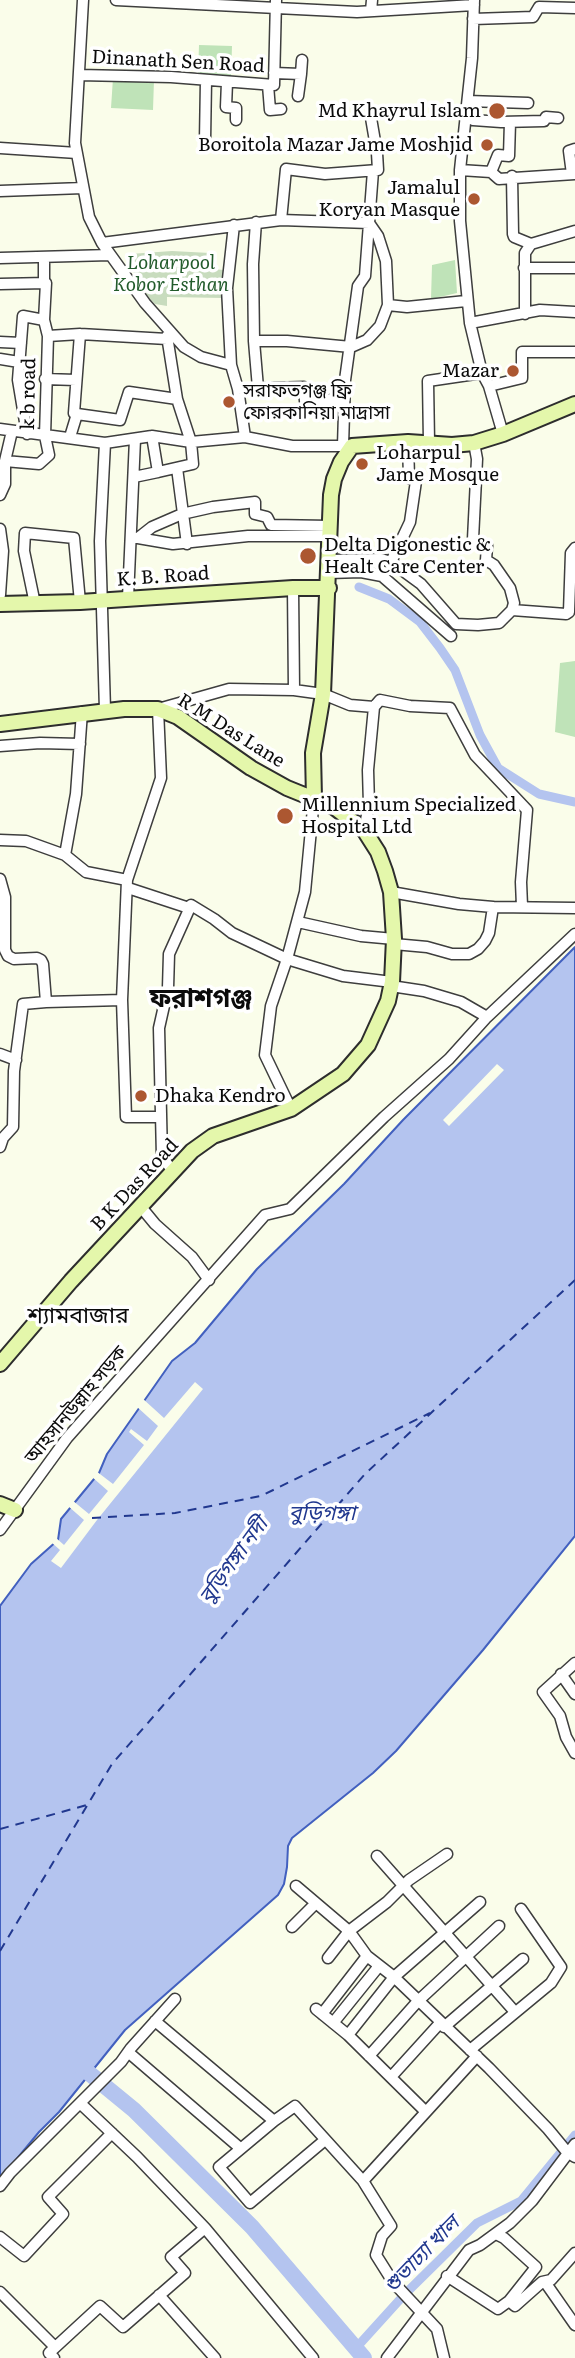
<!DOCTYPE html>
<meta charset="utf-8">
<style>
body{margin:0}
canvas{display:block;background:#fafdea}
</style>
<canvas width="575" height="2358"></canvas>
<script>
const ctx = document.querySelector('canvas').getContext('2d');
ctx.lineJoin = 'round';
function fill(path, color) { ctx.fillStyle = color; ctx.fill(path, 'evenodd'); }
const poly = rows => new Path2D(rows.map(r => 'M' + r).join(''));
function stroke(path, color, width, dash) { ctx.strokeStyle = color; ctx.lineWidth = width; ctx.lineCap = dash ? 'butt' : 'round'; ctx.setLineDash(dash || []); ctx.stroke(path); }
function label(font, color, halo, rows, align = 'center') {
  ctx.font = font + ' Literata,"Noto Sans Bengali",serif'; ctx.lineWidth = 7; ctx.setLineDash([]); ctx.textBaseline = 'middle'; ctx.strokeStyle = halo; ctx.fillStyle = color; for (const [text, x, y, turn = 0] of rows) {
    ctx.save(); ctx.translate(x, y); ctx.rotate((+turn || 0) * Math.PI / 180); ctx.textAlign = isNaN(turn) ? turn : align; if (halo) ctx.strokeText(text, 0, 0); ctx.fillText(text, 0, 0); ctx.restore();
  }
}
fill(poly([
 [199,45,232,46,231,77,198,76],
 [113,78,154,80,153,110,111,108],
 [455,260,457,293,431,299,432,265],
 [575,661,575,737,555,732,560,663]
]), '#bfe3b8');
fill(poly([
 [172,251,210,253,212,269,224,270,223,298,167,297,167,306,155,304,148,297,128,263,130,254]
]), '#c8dcbe');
const water = poly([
 [575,947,575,1536,483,1650,396,1751,373,1773,292,1838,288,1846,287,1867,284,1884,278,1895,125,2030,59,2112,39,2132,0,2179,0,1606,31,1564,58,1540,61,1519,99,1473,107,1454,172,1361,195,1343,257,1269,344,1184,403,1120,575,947]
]);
fill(water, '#b4c4ef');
stroke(water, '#4260bf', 2);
fill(poly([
 [497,1064,504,1070,449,1126,443,1120],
 [195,1382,203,1389,97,1520,61,1568,51,1561,60,1550,51,1542,55,1537,64,1545,84,1520,68,1506,72,1500,89,1514,108,1491,92,1477,96,1471,113,1484,144,1445,129,1432,131,1429,147,1441,158,1426,136,1406,142,1398,164,1418]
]), '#fafdea');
stroke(poly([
 [359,587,389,599,420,622,440,648,455,670,480,735,498,768,539,794,575,802],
 [356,2348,404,2295,477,2223,521,2201,575,2135]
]), '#b4c4ef', 9);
stroke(poly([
 [73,2060,134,2110,252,2227,364,2358]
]), '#b4c4ef', 16);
stroke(poly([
 [92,1518,175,1513,261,1496,430,1413],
 [0,1829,87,1805],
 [0,1951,112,1764,365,1474,575,1280]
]), '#21388f', 2, [9, 7]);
const street = poly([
 [83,0,75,143,89,217,102,243,145,303,184,347,201,357,231,365,238,389,245,437],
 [116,0,357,12,474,5],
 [474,0,472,58,460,170,460,221,470,323,482,373,489,386,503,434],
 [371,11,372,0],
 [473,19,533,17,539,7,575,8],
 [274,73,301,74,298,96],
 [301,74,302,60],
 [79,75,171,77,274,85,276,0],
 [227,82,226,107,236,108,236,120],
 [268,85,270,110,281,109],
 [468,101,528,103],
 [466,116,473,120,501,122,544,121,546,117,558,118],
 [205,141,206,80],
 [0,148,77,153],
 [460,170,491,172,498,155,509,156,510,122],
 [491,172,499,179,575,174],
 [572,174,569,151,575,149],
 [512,176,513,234,514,237,531,244],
 [0,191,83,188],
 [281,220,286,169,325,174,378,170,377,153,371,118],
 [102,243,281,220,369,223,378,236,386,261,388,305,407,307,466,301],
 [0,258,110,255],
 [524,268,575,268],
 [44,282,44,257],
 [0,284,46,283,44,320],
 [525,314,525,253,531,244,575,231],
 [470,323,540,310,575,312],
 [254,341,253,264,256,222],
 [0,342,21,343],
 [0,359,19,362],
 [231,365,227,288,234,225],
 [45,379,76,380],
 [489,386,522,378,522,352,575,352],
 [258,388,254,341,287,341,351,347,367,340,380,326,388,305],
 [238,389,304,387,305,401,344,399],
 [77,414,120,420,129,392,177,399],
 [0,429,105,443,152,436,191,442,245,437,292,446,352,446],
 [27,434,18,380,23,316,44,320,48,336,80,334,167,339],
 [70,437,77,414,74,413,80,334],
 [429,442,428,381,482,373],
 [105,443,100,541,105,710],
 [474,443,477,459,473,539,475,542,487,546,486,560,494,565,510,588,514,603,512,610],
 [343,446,345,380,358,286,365,276,373,171],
 [5,461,12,431],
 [177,468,187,544],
 [158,472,193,464,191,442,177,399,167,336],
 [134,477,158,472,152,436],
 [0,495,5,484,5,461,39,464,49,455,45,436,48,336],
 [0,529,3,551,0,595],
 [132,538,138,538,152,527,182,514,213,507,255,502,255,514,267,517,271,525,330,526],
 [138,538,173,544,248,536,329,536],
 [329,560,381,559,391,562,421,584,456,624,478,625,499,623,512,610,566,614,569,612,571,553,575,548],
 [391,562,410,522,416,481,409,478,408,442],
 [329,573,361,572,382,576,451,636],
 [293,588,294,690],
 [128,598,135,439],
 [35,604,24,551,25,533,74,538,80,602],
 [0,746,40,743,80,744],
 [364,830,369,805,368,770,374,707],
 [0,840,26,841,65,855,86,872,127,880],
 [65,855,76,794,82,712],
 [0,879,5,897,5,950,8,956,14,959,37,958,41,960,43,964,46,1002,23,1004,14,1071,13,1127,3,1138,0,1147],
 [128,888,189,908],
 [391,892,459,904,493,907,575,908],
 [298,922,361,936,394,939],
 [394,944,427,947,452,954,469,954,478,949,485,941,489,933,493,907],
 [391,986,424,991,461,1002,487,1017],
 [46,1002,122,1000],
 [0,1054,16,1060],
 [291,1109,265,1055,271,1006,287,959,305,892,314,798],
 [161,1117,126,1117,122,1000,127,880,161,778,158,709,229,689,294,690,323,694,350,705,374,707,380,700,410,706,450,708,475,755,527,810,521,882,522,906],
 [172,1170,162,1157,159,1028,168,988,169,954,191,905,214,919,232,933,287,959,343,976,392,982],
 [141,1207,155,1224,192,1257,209,1280],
 [0,1530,67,1438,265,1215,290,1209,384,1117,449,1059,487,1017,575,934],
 [575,1663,543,1692,560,1716,566,1737,575,1753],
 [561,1674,575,1694],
 [377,1856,515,2012],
 [296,1886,349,1931,367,1956,394,1977,489,2068,548,2129,567,2152,575,2157],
 [292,1927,316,1903],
 [328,1958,349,1931,387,1902,409,1880,447,1854],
 [316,2009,348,2035,425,2111],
 [322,2014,367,1956],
 [155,2021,274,2121],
 [333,2023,379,1966],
 [444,2027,523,1959],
 [348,2035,394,1977,480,1902],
 [470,2050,551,1983,561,1967,521,1909],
 [128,2052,240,2148],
 [369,2056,418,2001,499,1926],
 [391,2077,440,2023],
 [81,2104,137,2157,205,2228,313,2358],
 [325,2140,250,2203,219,2167,274,2121,295,2106,363,2181,391,2226,382,2236,376,2255,393,2282,437,2329,444,2358],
 [363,2181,477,2056],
 [0,2186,10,2173,121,2062,131,2048,175,1999],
 [0,2237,24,2256,63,2214,48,2197,112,2133],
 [447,2276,498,2309,509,2301,536,2267,504,2238,496,2234],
 [545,2282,575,2325],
 [0,2292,55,2347],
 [159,2295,215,2358],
 [509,2301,515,2306,542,2282,551,2280,575,2253],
 [54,2358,49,2353,100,2306,123,2327,185,2273,171,2257,205,2228],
 [387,2358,469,2250,480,2245,510,2223,532,2201,575,2144]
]);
const secondary = poly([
 [0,604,80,602,293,588,329,588],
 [0,724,124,709,158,709,178,717,251,768,287,788,334,807,364,830,378,852,385,871,391,892,394,939,392,982,388,1001,368,1045,343,1074,291,1109,213,1136,192,1151,71,1281,0,1364],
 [314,798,313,753,323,694,331,495,334,479,341,462,352,446,408,442,452,445,474,443,503,434,575,404],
 [0,1504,15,1510]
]);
stroke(street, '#3e3e3e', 13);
stroke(secondary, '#2d2d2d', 18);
stroke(street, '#fff', 10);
stroke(secondary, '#e4f7ab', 14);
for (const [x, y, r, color] of [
 [497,111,9,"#ac5731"],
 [487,145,7,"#ac5731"],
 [474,199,7,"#ac5731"],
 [513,371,7,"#ac5731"],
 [229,402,7,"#ac5731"],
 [362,464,7,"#ac5731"],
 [308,556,9,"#ac5731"],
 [285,816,9,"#ac5731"],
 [141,1096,7,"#ac5731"]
]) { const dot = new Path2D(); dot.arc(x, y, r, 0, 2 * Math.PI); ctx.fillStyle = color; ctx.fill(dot); stroke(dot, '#fff', 2.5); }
label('19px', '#0b0b0b', '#fff', [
 ["Dinanath Sen Road",178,62,3],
 ["k b road",29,394,-89],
 ["K. B. Road",163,577,-4],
 ["R M Das Lane",231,731,32],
 ["B K Das Road",135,1185,-47],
 ["আহসানউল্লাহ সড়ক",76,1405,-50]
]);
label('19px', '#0b0b0b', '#fff', [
 ["Md Khayrul Islam",481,111,"right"],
 ["Boroitola Mazar Jame Moshjid",473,145,"right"],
 ["Jamalul",460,188,"right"],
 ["Koryan Masque",460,210,"right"],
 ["Mazar",499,371,"right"],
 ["সরাফতগঞ্জ ফ্রি",243,391],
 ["ফোরকানিয়া মাদ্রাসা",243,413],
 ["Loharpul",376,453],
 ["Jame Mosque",376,475],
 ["Delta Digonestic &",324,545],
 ["Healt Care Center",324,567],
 ["Millennium Specialized",301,805],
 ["Hospital Ltd",301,827],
 ["Dhaka Kendro",155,1096]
], 'left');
label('italic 19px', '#225b2b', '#fff', [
 ["Loharpool",171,263],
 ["Kobor Esthan",171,285]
]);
label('italic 21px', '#21388f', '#fff', [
 ["বুড়িগঙ্গা",322,1514],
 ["বুড়িগঙ্গা নদী",234,1561,-54],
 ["শুভাঢ্যা খাল",422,2255,-46]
]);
label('23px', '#0b0b0b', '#fff', [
 ["শ্যামবাজার",78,1316]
]);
label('bold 26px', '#0b0b0b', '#fff', [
 ["ফরাশগঞ্জ",201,999]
]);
</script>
